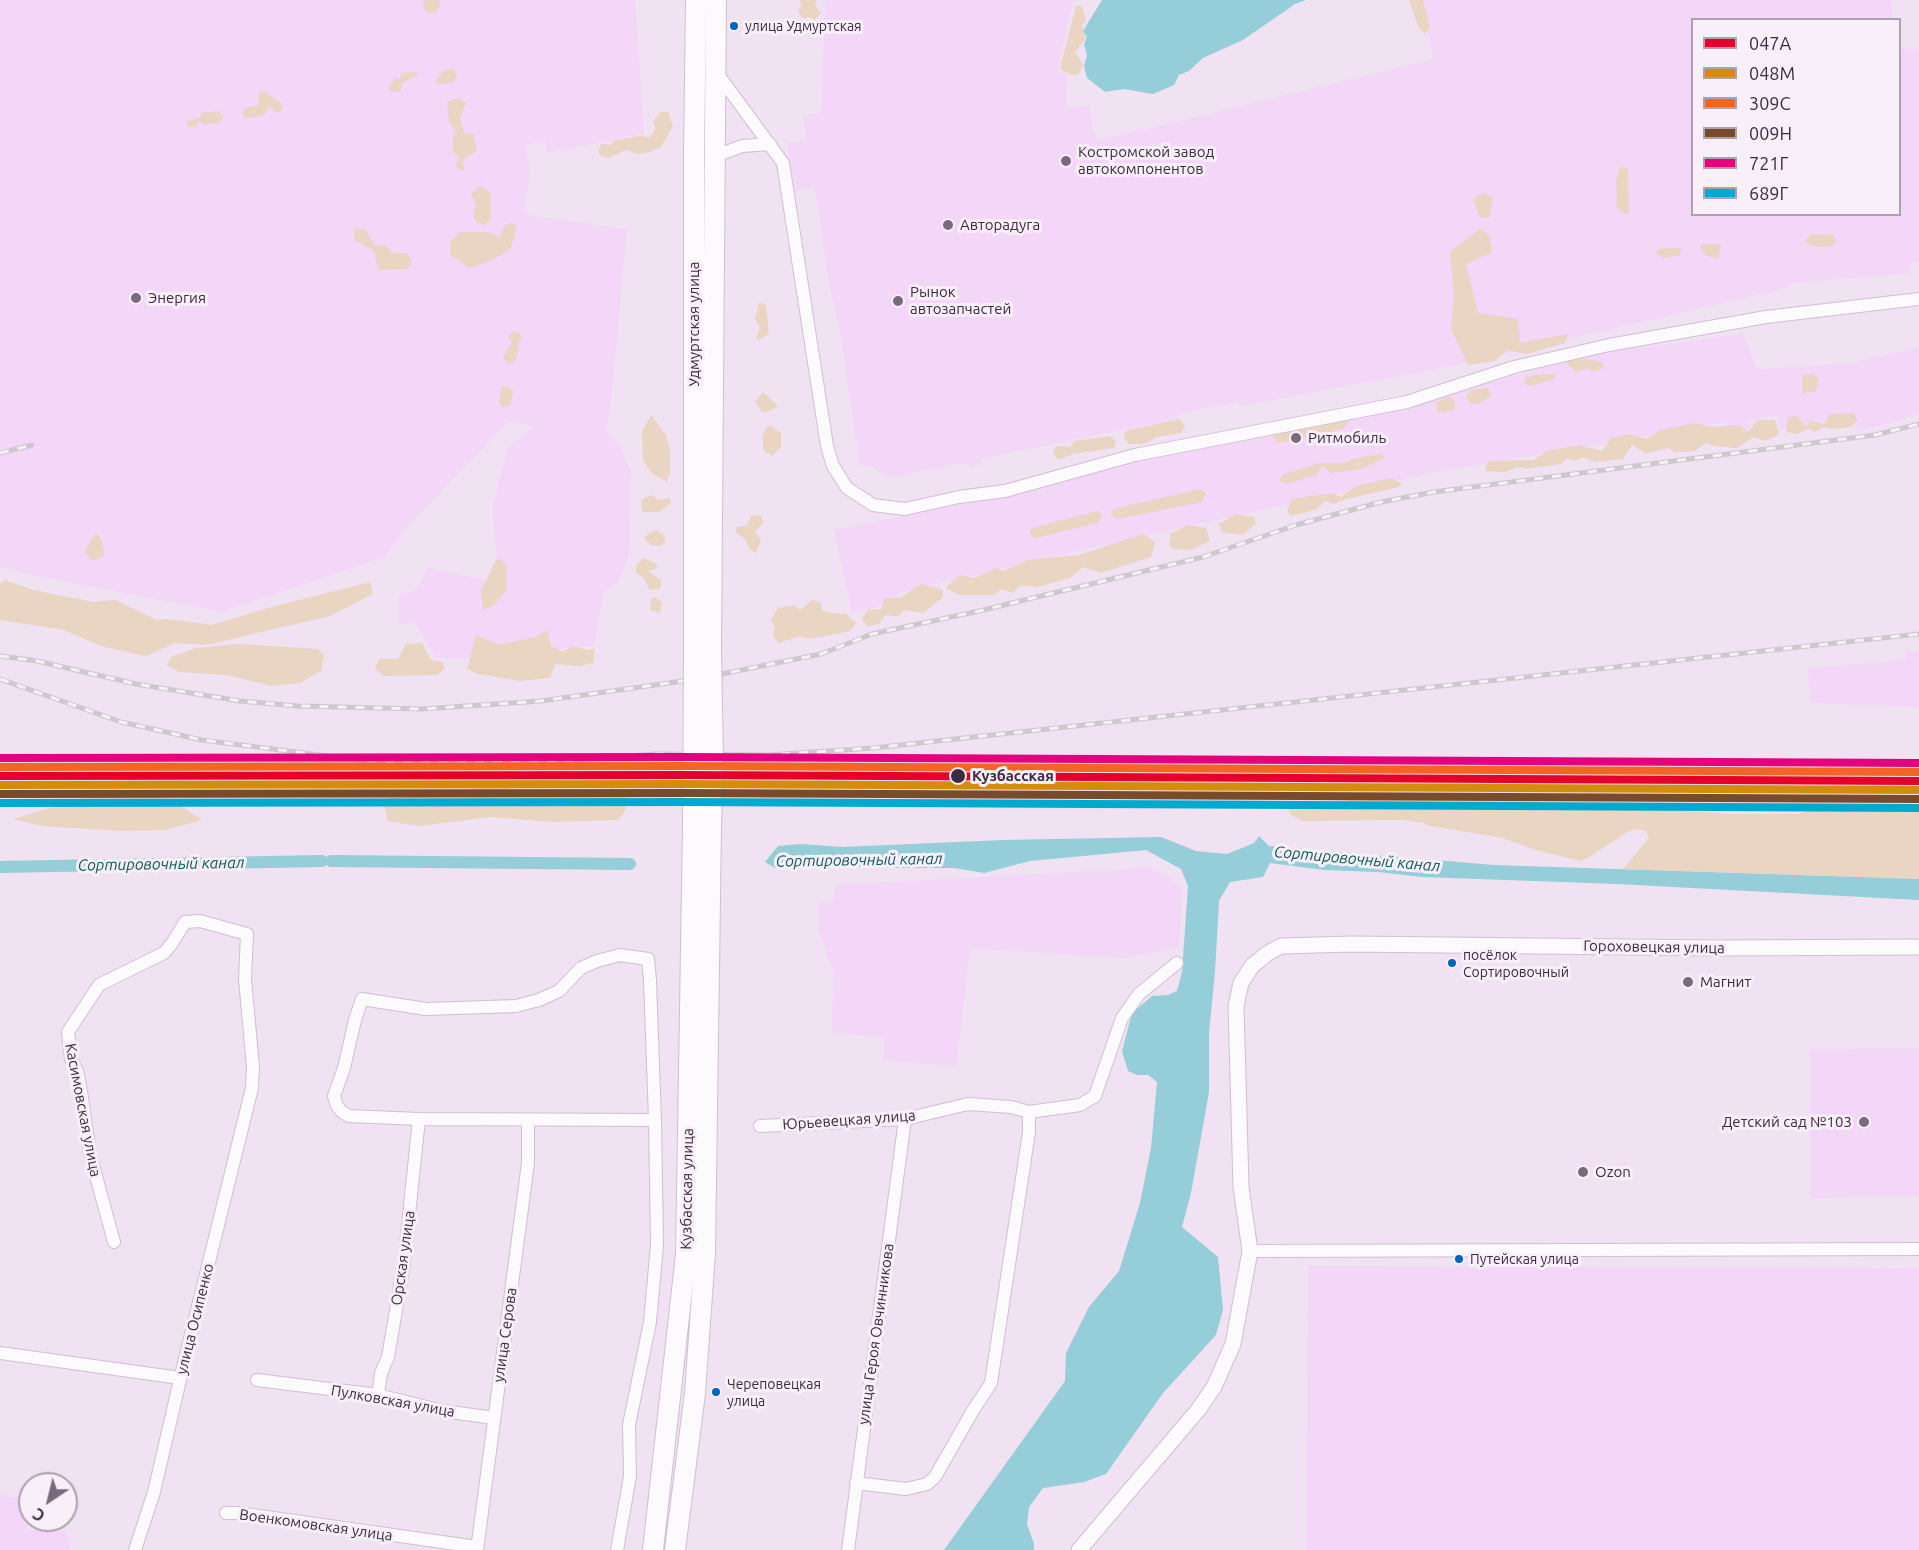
<!DOCTYPE html>
<meta charset="utf-8">
<style>
body{margin:0}
#map{position:relative;width:1919px;height:1550px;overflow:hidden;background:#f0e1f3;font-family:Ubuntu,sans-serif}
canvas{display:block}
.legend{position:absolute;left:1691px;top:18px;width:210px;height:198px;box-sizing:border-box;background:#f8eff9;border:2px solid #ada0af;margin:0;padding:8px 10px;list-style:none;font-size:18px;color:#3c2a3f}
.legend li{display:flex;align-items:center;gap:12px;height:30px}
.legend b{width:30px;border:2px solid #ada0af}
.north{position:absolute;left:18px;top:1472px;width:60px;height:60px;box-sizing:border-box;background:#f8eff9;border:2px solid #ada0af;border-radius:50%;rotate:215deg;font-size:16px;font-weight:700;line-height:24px;text-align:center;color:#3c2a3f}
.north::after{content:'';display:block;margin:auto;width:21px;height:27px;background:#7b6a7e;clip-path:polygon(50% 0,100% 100%,50% 72%,0 100%)}
</style>
<div id="map">
<canvas width="1919" height="1550"></canvas>
<ul class="legend">
<li><b style="height:8px;background:#e4002b"></b>047А</li>
<li><b style="height:8px;background:#d28d0d"></b>048М</li>
<li><b style="height:8px;background:#f26522"></b>309С</li>
<li><b style="height:8px;background:#7a4b2a"></b>009Н</li>
<li><b style="height:8px;background:#e5007d"></b>721Г</li>
<li><b style="height:8px;background:#00a9ce"></b>689Г</li>
</ul>
<div class="north">С</div>
</div>
<script>
const ctx = document.querySelector('canvas').getContext('2d');
ctx.lineJoin = 'round';
function fill(path, color) { ctx.fillStyle = color; ctx.fill(path, 'evenodd'); }
const poly = rows => new Path2D(rows.map(r => 'M' + r).join(''));
function stroke(path, color, width, dash) { ctx.strokeStyle = color; ctx.lineWidth = width; ctx.lineCap = dash ? 'butt' : 'round'; ctx.setLineDash(dash || []); ctx.stroke(path); }
function label(font, color, halo, rows, align = 'center') {
  ctx.font = font + ' Ubuntu,sans-serif'; ctx.lineWidth = 6; ctx.setLineDash([]); ctx.textBaseline = 'middle'; ctx.strokeStyle = halo; ctx.fillStyle = color; for (const [text, x, y, turn = 0] of rows) {
    ctx.save(); ctx.translate(x, y); ctx.rotate((+turn || 0) * Math.PI / 180); ctx.textAlign = isNaN(turn) ? turn : align; if (halo) ctx.strokeText(text, 0, 0); ctx.fillText(text, 0, 0); ctx.restore();
  }
}
fill(poly([
 [0,0,635,0,644,133,547,153,545,140,526,145,530,175,524,211,538,217,579,222,627,230,611,400,606,433,621,448,631,472,629,554,618,583,604,590,594,645,490,658,436,658,416,623,399,624,399,597,416,589,429,568,493,582,498,566,492,510,508,447,536,426,508,422,396,539,386,556,223,612,27,574,0,567],
 [825,0,1073,0,1057,72,1067,74,1066,108,1089,105,1093,129,1097,141,1433,59,1424,0,1891,0,1893,19,1692,20,1692,214,1900,214,1900,49,1919,49,1919,262,1910,263,1911,273,1790,283,1787,288,1461,364,1241,406,1236,402,1180,413,1176,419,980,459,981,466,971,468,966,463,957,464,891,477,882,474,871,466,860,467,841,337,828,277,817,199,814,187,795,191,787,143,807,140,803,115,822,113],
 [1743,334,1757,369,1846,364,1919,348,1919,412,1897,421,1858,431,1850,415,1780,430,1777,415,1748,421,1749,429,1730,431,1727,422,1436,472,1169,530,897,593,898,603,852,612,834,530,1003,496,1116,464,1393,410,1597,353],
 [1906,651,1919,651,1919,707,1810,703,1808,668,1907,660],
 [1152,868,1183,887,1179,947,1125,958,970,948,956,1066,883,1060,885,1038,832,1032,833,972,818,928,818,903,834,902,835,885],
 [1919,1048,1919,1196,1810,1198,1810,1049],
 [1308,1266,1919,1269,1919,1550,1307,1550],
 [0,1495,30,1499,26,1530,66,1531,70,1550,0,1550]
]), '#f3d6f8');
fill(poly([
 [425,0,439,0,440,6,435,13,429,13,424,9,423,2],
 [799,0,817,0,815,5,821,13,815,20,809,17,803,18,798,12,802,4],
 [1409,0,1423,0,1430,28,1425,34,1418,26],
 [1076,6,1082,6,1086,20,1082,26,1086,38,1075,52,1083,65,1078,75,1071,75,1060,69],
 [454,69,457,77,452,83,440,84,435,81,445,70],
 [416,72,418,75,402,83,401,91,392,92,388,89,395,78,400,78,402,73],
 [262,90,281,103,283,109,277,113,270,106,263,116,247,118,242,115,245,108,259,105,258,95],
 [459,98,466,103,460,117,464,134,473,133,477,150,463,160,464,170,460,170,456,165,459,157,453,152,453,138,456,131,449,122,447,102],
 [218,111,224,117,219,123,204,124,199,121,195,127,188,126,187,121,199,118,202,113],
 [660,112,668,112,673,126,661,147,650,152,638,154,626,150,609,158,601,156,598,152,601,144,611,145,615,140,641,136,650,138,655,129,653,122],
 [1619,167,1628,168,1629,213,1623,214,1617,207,1616,182],
 [481,186,490,193,491,218,485,225,477,223,473,216,476,204,471,194],
 [1483,192,1493,198,1489,218,1480,217,1473,200],
 [512,223,517,227,510,249,492,260,470,268,450,255,450,242,460,232,486,232,500,237,504,226],
 [354,228,366,230,375,246,386,245,392,253,407,253,412,261,407,269,378,270,374,251,354,240],
 [1480,229,1489,235,1492,252,1466,264,1478,313,1518,319,1520,343,1568,334,1565,343,1527,354,1507,350,1495,361,1468,365,1451,329,1454,295,1450,252],
 [1811,234,1832,235,1837,241,1830,247,1813,246,1805,242],
 [1701,244,1721,244,1718,259,1706,255,1700,248],
 [1681,248,1680,255,1663,258,1655,253,1659,249],
 [759,303,766,304,769,334,758,340,756,337,760,328,755,319],
 [513,331,520,333,521,340,517,343,519,348,515,361,508,364,503,357,512,342,508,336],
 [1585,359,1602,362,1603,368,1593,372,1588,368,1576,372,1569,366,1567,361],
 [1555,374,1555,379,1529,386,1525,384,1525,378,1535,375],
 [1813,374,1819,380,1815,392,1802,393,1802,375],
 [507,386,513,391,511,405,504,408,499,404,501,388],
 [1488,388,1491,396,1478,404,1470,403,1466,396,1472,390],
 [763,392,778,406,765,413,761,411,755,402],
 [1450,397,1455,401,1454,410,1443,413,1437,411,1436,402],
 [1854,413,1857,420,1851,427,1830,429,1824,427,1815,432,1808,429,1797,434,1786,432,1788,418,1796,416,1806,426,1812,421,1824,424,1830,414],
 [651,415,666,435,670,451,670,471,667,482,652,473,643,461,642,432],
 [1344,416,1350,419,1343,429,1278,443,1272,437,1277,433],
 [1179,419,1185,426,1181,433,1157,437,1144,444,1129,444,1124,439,1125,431],
 [1758,420,1775,420,1779,434,1766,441,1753,437,1737,448,1714,446,1706,443,1695,451,1675,452,1668,448,1646,454,1632,445,1623,459,1594,462,1584,457,1575,461,1567,458,1561,464,1526,469,1518,467,1505,472,1485,471,1488,461,1534,460,1547,451,1580,445,1602,451,1611,438,1627,434,1647,439,1660,430,1695,423,1712,427,1738,425,1748,432],
 [769,425,781,433,781,447,772,456,763,450,763,434],
 [1110,436,1116,441,1114,448,1073,454,1058,460,1053,453,1056,446,1070,447,1075,441],
 [1381,454,1385,458,1362,469,1331,473,1322,466,1317,475,1286,484,1279,481,1282,475,1319,463,1345,463,1353,459],
 [1392,478,1402,484,1399,487,1347,499,1334,504,1325,501,1317,509,1291,516,1287,511,1292,499,1333,493,1341,497,1356,486],
 [1199,489,1206,493,1202,502,1118,519,1111,515,1114,509],
 [651,495,659,500,670,498,671,503,659,512,642,512,641,500],
 [1097,511,1103,516,1098,523,1035,538,1029,533,1032,528],
 [1236,514,1254,517,1256,524,1242,535,1222,532,1219,524],
 [761,515,763,523,755,532,761,540,756,553,749,549,745,539,736,533,736,527,747,526,751,516],
 [1188,525,1206,528,1210,541,1190,550,1174,549,1169,545,1170,534],
 [656,530,665,536,665,541,661,546,651,545,644,538,649,533],
 [96,534,102,541,104,556,93,561,85,553,88,544],
 [1143,534,1155,542,1151,557,1101,573,1083,567,1070,578,1037,587,1021,585,1013,593,1001,589,994,595,960,595,945,588,960,575,974,578,996,568,1003,571,1028,560,1079,555],
 [497,558,507,565,506,591,494,605,483,610,481,591],
 [644,558,655,563,658,568,648,571,661,580,661,588,650,590,643,577,636,573,636,565],
 [5,580,33,590,93,602,115,600,155,619,154,620,167,619,212,625,275,606,370,582,373,594,330,616,206,645,175,643,146,656,101,646,64,630,0,620,0,584],
 [921,584,943,590,943,597,923,613,905,610,898,616,885,615,879,624,868,626,862,620,867,610,882,609,884,598,900,598],
 [655,597,662,603,660,613,650,610,651,599],
 [812,600,820,602,823,612,846,614,856,623,850,631,809,639,800,636,779,643,773,636,775,627,771,620,778,608,793,605,800,610],
 [547,630,551,646,562,652,573,646,588,650,595,649,593,663,580,666,555,664,550,678,519,681,478,674,467,669,476,635,499,645,535,637],
 [422,643,431,660,442,662,445,669,437,675,384,676,375,669,379,659,398,659,406,644],
 [238,644,318,649,324,656,321,671,300,683,272,686,227,675,179,672,167,665,171,657,196,648],
 [498,787,550,793,612,788,628,797,625,811,618,820,552,822,490,817,419,826,388,821,383,803,395,791,435,791],
 [140,791,172,800,202,820,165,830,120,831,42,826,13,819,100,793],
 [1485,795,1519,797,1552,805,1567,804,1605,805,1732,814,1798,814,1820,808,1865,804,1888,805,1919,810,1919,879,1623,869,1649,838,1646,831,1639,829,1629,831,1588,858,1580,861,1536,850,1502,838,1430,826,1423,823,1404,820,1303,821,1290,814,1288,808,1368,798,1440,799]
]), '#ead4c2');
fill(poly([
 [1102,0,1306,0,1295,4,1243,40,1203,58,1189,71,1179,75,1174,85,1153,94,1124,89,1105,92,1087,78,1084,66,1087,56,1084,44,1087,37,1083,31],
 [1259,836,1269,846,1494,865,1919,879,1919,900,1617,884,1423,877,1378,872,1324,870,1270,863,1263,877,1230,882,1219,901,1215,972,1209,1033,1209,1092,1191,1193,1182,1227,1218,1257,1223,1310,1216,1335,1163,1393,1106,1474,1084,1482,1043,1488,1029,1507,1027,1524,1034,1544,1034,1550,944,1550,1065,1381,1066,1353,1089,1307,1119,1271,1140,1203,1151,1148,1157,1082,1148,1075,1137,1075,1128,1071,1122,1051,1132,1013,1152,996,1168,995,1177,991,1182,972,1188,886,1181,869,1146,850,1030,861,984,873,954,868,908,868,812,865,775,868,765,862,778,846,800,844,843,847,1003,840,1161,837,1196,851,1227,854,1254,843]
]), '#95cdd8');
stroke(poly([
 [331,861,630,864],
 [0,867,322,861]
]), '#95cdd8', 12);
const minor = poly([
 [717,73,783,163,827,446,833,466,847,488,873,505,905,509,959,497,1005,491,1135,455,1407,402,1514,367,1609,345,1766,317,1919,299],
 [716,156,742,146,770,144],
 [760,1126,905,1119,968,1104,1011,1107,1029,1112,1080,1105,1095,1096,1122,1018,1139,994,1177,963],
 [114,1242,90,1154,81,1091,77,1071,71,1059,68,1032,99,985,164,953,173,942,185,922,200,921,247,934,245,979,253,1067,252,1088,183,1367,154,1492,135,1550],
 [1250,1251,1919,1249],
 [0,1353,180,1378],
 [257,1380,378,1395,443,1411,494,1418],
 [378,1395,381,1373,388,1357,404,1263,419,1119],
 [856,1483,906,1489,927,1484,935,1477,972,1412,991,1383,1029,1132,1029,1112],
 [226,1513,238,1513,477,1547],
 [477,1550,528,1163,528,1121],
 [617,1550,630,1476,629,1425,650,1322,657,1245,655,1120,650,980,648,959,620,955,597,961,581,968,559,991,539,1000,516,1006,426,1009,362,999,355,1020,344,1068,334,1096,337,1106,342,1112,349,1116,419,1119,655,1120],
 [848,1550,905,1119]
]);
const tertiary = poly([
 [1079,1550,1198,1410,1214,1387,1233,1344,1250,1251,1241,1187,1236,1006,1241,983,1252,966,1268,953,1281,946,1352,944,1714,948,1919,947]
]);
const primary = poly([
 [711,648,716,0],
 [694,649,694,154,696,0],
 [653,1550,686,1254,693,826],
 [675,1550,695,1393,705,1253,711,826]
]);
stroke(minor, '#cebfd1', 14);
stroke(tertiary, '#cebfd1', 17);
stroke(primary, '#cebfd1', 22);
stroke(minor, '#fdfafd', 12);
stroke(tertiary, '#fdfafd', 15);
stroke(primary, '#fdfafd', 20);
const rail = poly([
 [0,453,32,445],
 [0,656,37,661,136,684,240,701,298,706,422,709,541,701,697,679,821,654,872,634,979,611,1203,557,1296,525,1381,502,1434,492,1875,435,1919,424],
 [0,679,121,722,202,740,375,762,562,761,655,754,768,755,873,748,1919,634]
]);
stroke(rail, '#cdc8ce', 5);
stroke(rail, '#f8eff9', 3, [9]);
const primaryBridge = poly([
 [693,826,694,649],
 [711,826,713,762,711,648]
]);
stroke(primaryBridge, '#cebfd1', 22, []);
stroke(primaryBridge, '#fdfafd', 20);
stroke(poly([
 [0,776,682,775,1919,781]
]), '#e4002b', 8);
stroke(poly([
 [0,785,682,784,1919,790]
]), '#d28d0d', 8);
stroke(poly([
 [0,767,682,766,1919,772]
]), '#f26522', 8);
stroke(poly([
 [0,794,682,793,1919,799]
]), '#7a4b2a', 8);
stroke(poly([
 [0,758,682,757,1919,763]
]), '#e5007d', 8);
stroke(poly([
 [0,803,682,802,1919,808]
]), '#00a9ce', 8);
for (const [x, y, r, color] of [
 [734,26,5,"#0065bd"],
 [1066,161,6,"#7b6a7e"],
 [948,225,6,"#7b6a7e"],
 [136,298,6,"#7b6a7e"],
 [898,301,6,"#7b6a7e"],
 [1296,438,6,"#7b6a7e"],
 [958,776,8,"#3c2a3f"],
 [1452,963,5,"#0065bd"],
 [1688,982,6,"#7b6a7e"],
 [1864,1122,6,"#7b6a7e"],
 [1583,1172,6,"#7b6a7e"],
 [1459,1259,5,"#0065bd"],
 [716,1392,5,"#0065bd"]
]) { const dot = new Path2D(); dot.arc(x, y, r, 0, 2 * Math.PI); ctx.fillStyle = color; ctx.fill(dot); stroke(dot, '#f8eff9', 2); }
label('14px', '#3c2a3f', '#f8eff9', [
 ["улица Удмуртская",745,26],
 ["посёлок",1463,955],
 ["Сортировочный",1463,972],
 ["Путейская улица",1470,1259],
 ["Череповецкая",727,1384],
 ["улица",727,1401]
], 'left');
label('15px', '#3c2a3f', '#f8eff9', [
 ["Костромской завод",1078,152],
 ["автокомпонентов",1078,169],
 ["Авторадуга",960,225],
 ["Рынок",910,292],
 ["автозапчастей",910,309],
 ["Энергия",148,298],
 ["Ритмобиль",1308,438],
 ["Магнит",1700,982],
 ["Детский сад №103",1852,1122,"right"],
 ["Ozon",1595,1172]
], 'left');
label('15px', '#3c2a3f', '#f8eff9', [
 ["Удмуртская улица",694,324,-90],
 ["Гороховецкая улица",1654,947,1],
 ["Касимовская улица",83,1110,79],
 ["Юрьевецкая улица",849,1120,-4],
 ["Кузбасская улица",687,1189,-89],
 ["Орская улица",403,1258,-82],
 ["улица Осипенко",195,1319,-76],
 ["улица Героя Овчинникова",876,1334,-82],
 ["улица Серова",505,1335,-82],
 ["Пулковская улица",393,1401,10],
 ["Военкомовская улица",316,1525,8]
]);
label('bold 15px', '#3c2a3f', '#f8eff9', [
 ["Кузбасская",972,776]
], 'left');
label('italic 16px', '#0e5b60', '#f8eff9', [
 ["Сортировочный канал",1357,859,5],
 ["Сортировочный канал",859,860,-1],
 ["Сортировочный канал",161,864,-1]
]);
</script>
